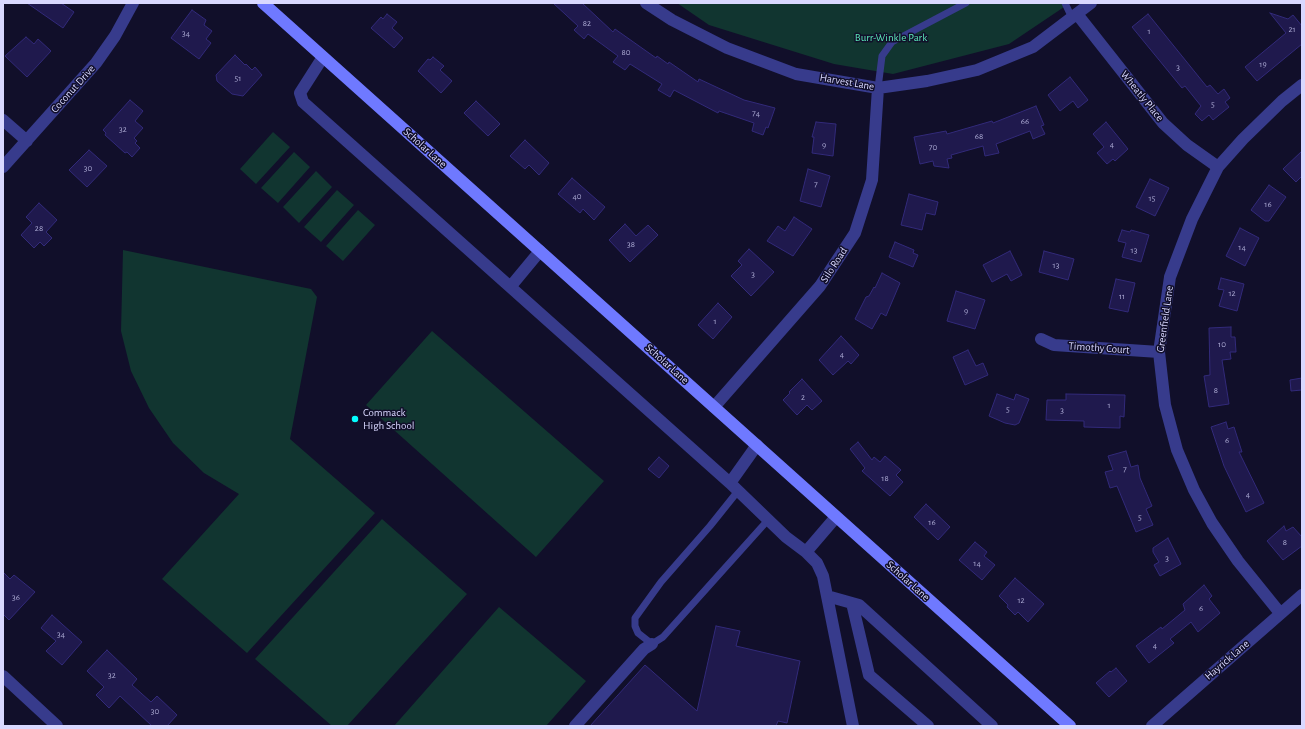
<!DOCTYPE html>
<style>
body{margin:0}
#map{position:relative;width:1305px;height:729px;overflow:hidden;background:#110f2a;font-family:"Alegreya Sans",sans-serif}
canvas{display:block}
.frame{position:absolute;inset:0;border:4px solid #d9d8ff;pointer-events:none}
</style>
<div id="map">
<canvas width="1305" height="729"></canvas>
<div class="frame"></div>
</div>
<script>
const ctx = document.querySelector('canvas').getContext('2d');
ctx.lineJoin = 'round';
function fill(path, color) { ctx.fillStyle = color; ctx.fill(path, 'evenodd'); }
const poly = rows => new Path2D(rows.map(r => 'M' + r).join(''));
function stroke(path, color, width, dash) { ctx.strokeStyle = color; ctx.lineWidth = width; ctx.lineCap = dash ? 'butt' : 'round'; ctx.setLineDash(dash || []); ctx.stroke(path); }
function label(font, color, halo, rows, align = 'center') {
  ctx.font = font + ' "Alegreya Sans",sans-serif'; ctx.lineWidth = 3; ctx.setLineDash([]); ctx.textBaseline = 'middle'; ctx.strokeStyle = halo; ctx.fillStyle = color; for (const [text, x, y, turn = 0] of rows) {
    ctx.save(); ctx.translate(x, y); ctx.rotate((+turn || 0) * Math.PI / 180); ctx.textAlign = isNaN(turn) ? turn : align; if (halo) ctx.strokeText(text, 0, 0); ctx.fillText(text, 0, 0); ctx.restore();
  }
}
fill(poly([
 [677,3,1070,3,1009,44,893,74,834,64,709,25],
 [273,132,290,147,256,184,240,169],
 [294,152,310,167,278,203,261,188],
 [316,171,332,187,299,223,283,207],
 [337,190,354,205,321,242,304,227],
 [358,210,375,225,343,261,326,246],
 [123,250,311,289,317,297,290,439,375,513,247,653,162,579,239,494,204,473,173,443,149,408,131,371,121,331],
 [432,331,604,481,536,557,366,405],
 [382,519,467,594,347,726,332,726,255,659],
 [499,607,586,681,546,726,394,726]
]), '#113530');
const building = poly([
 [27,3,61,3,74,12,63,28,27,3],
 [553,3,582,3,613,32,615,29,656,58,657,56,668,64,669,62,698,82,699,79,744,100,775,108,768,128,766,127,763,135,752,131,754,123,719,111,718,113,674,90,670,97,658,90,662,84,630,64,625,70,613,62,618,56,588,34,584,39,574,30,578,26,553,3],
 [192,10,206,20,204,25,212,31,206,39,211,43,199,59,171,38,192,10],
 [1270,13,1288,19,1293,15,1302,26,1302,44,1257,81,1245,67,1286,33,1270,13],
 [387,14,397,22,392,28,403,38,394,48,371,28,381,17,383,19,387,14],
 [1148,14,1207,87,1210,85,1218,94,1224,89,1230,98,1225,102,1229,107,1213,120,1209,115,1202,121,1195,114,1201,106,1185,86,1182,88,1132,27,1148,14],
 [26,37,34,44,38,39,51,51,27,77,5,56,26,37],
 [235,55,245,65,246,64,252,70,255,67,262,75,243,96,232,94,217,81,216,75,235,55],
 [433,57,444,66,440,70,452,81,441,93,418,71,428,59,430,60,433,57],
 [1070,77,1088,100,1078,108,1073,101,1060,111,1048,95,1070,77],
 [130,100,143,111,135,121,143,128,134,138,137,141,135,143,140,148,132,157,127,152,125,153,105,135,106,133,103,130,130,100],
 [476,101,500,124,488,136,464,113,476,101],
 [1036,106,1044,125,1041,126,1045,134,1033,139,1030,131,996,144,999,153,985,156,983,146,951,155,952,158,947,159,949,168,934,166,933,161,920,164,914,137,946,131,947,134,992,121,993,123,1036,106],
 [816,122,836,124,833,156,812,153,814,137,812,137,816,122],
 [1106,122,1128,149,1115,161,1113,159,1107,164,1097,153,1104,147,1093,134,1106,122],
 [525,140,549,163,539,175,529,165,525,169,510,156,525,140],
 [89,150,107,166,87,187,69,170,89,150],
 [1302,151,1302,176,1296,182,1283,169,1302,151],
 [808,169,830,176,821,207,800,201,808,169],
 [572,178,605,207,594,220,583,209,580,213,558,194,572,178],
 [1150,179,1169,188,1155,216,1136,207,1150,179],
 [1269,185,1286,197,1269,221,1265,221,1251,210,1269,185],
 [909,194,938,202,935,215,926,213,922,230,901,225,909,194],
 [39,203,57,220,46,232,52,238,44,246,40,242,34,248,21,235,32,223,26,217,39,203],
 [794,217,812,229,793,256,767,241,778,226,785,231,794,217],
 [625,224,636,236,648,225,658,235,630,262,609,240,625,224],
 [1240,228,1259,238,1245,266,1226,256,1240,228],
 [1122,230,1130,232,1131,230,1149,235,1141,262,1122,257,1126,243,1118,241,1122,230],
 [895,242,914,250,913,253,918,255,913,267,889,257,895,242],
 [749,249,774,272,751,296,731,276,742,265,738,261,749,249],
 [1010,251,1022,275,1011,281,1007,274,992,282,983,265,1010,251],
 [1044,251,1074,259,1068,280,1039,272,1044,251],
 [882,273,900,283,886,316,881,313,872,329,855,319,866,297,869,296,874,287,875,288,882,273],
 [1221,278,1244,284,1237,311,1219,306,1224,290,1218,289,1221,278],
 [1116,279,1135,283,1128,312,1109,308,1116,279],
 [956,291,985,300,975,329,947,321,956,291],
 [718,303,732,317,713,339,698,325,718,303],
 [1231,327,1231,337,1235,337,1236,352,1230,352,1231,359,1222,360,1229,404,1209,407,1204,376,1210,375,1209,328,1231,327],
 [841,336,859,355,851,364,848,361,833,375,819,360,841,336],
 [968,350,976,366,983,363,988,375,965,385,953,357,968,350],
 [1302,378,1302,390,1291,391,1290,380,1302,378],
 [802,379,822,401,812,410,807,405,797,415,783,400,790,393,789,392,802,379],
 [997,394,1014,400,1016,394,1029,399,1019,423,1015,425,1005,423,989,416,997,394],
 [1066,394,1125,395,1124,417,1120,416,1120,428,1084,427,1084,421,1046,420,1047,400,1066,400,1066,394],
 [1226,422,1228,429,1234,427,1242,452,1239,452,1264,503,1246,512,1224,466,1211,427,1226,422],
 [858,442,872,460,874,457,880,462,885,456,901,470,896,475,903,482,890,496,862,471,865,468,850,449,858,442],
 [1126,451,1131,467,1138,465,1140,478,1152,506,1146,509,1153,525,1136,532,1117,486,1110,488,1105,472,1113,470,1108,456,1126,451],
 [659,457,669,466,659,478,648,469,659,457],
 [926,504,950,527,938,540,914,517,926,504],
 [1284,526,1286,531,1293,527,1302,537,1302,546,1283,560,1267,541,1284,526],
 [1168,538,1181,564,1160,576,1154,565,1159,562,1153,552,1153,548,1168,538],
 [975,542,987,552,984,556,995,565,982,580,959,560,975,542],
 [3,572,10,579,14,575,35,592,9,620,3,614,3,572],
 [1015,578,1044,604,1028,622,1018,612,1015,615,1007,607,1008,605,999,596,1015,578],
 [1204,585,1212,596,1209,599,1220,613,1198,632,1191,622,1170,639,1174,643,1149,663,1136,646,1161,627,1162,629,1185,610,1183,604,1204,585],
 [52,615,82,642,62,665,46,651,56,641,41,628,52,615],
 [716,626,740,631,736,646,800,661,787,723,778,721,776,726,590,726,645,665,697,711,716,626],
 [107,650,137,679,132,685,151,702,157,696,177,715,167,726,152,726,120,696,109,708,96,695,104,687,87,671,107,650],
 [1116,668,1127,681,1109,697,1096,683,1110,671,1111,672,1116,668]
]);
fill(building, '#1f194d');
stroke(building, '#322a7a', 1);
stroke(poly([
 [1065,3,1072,18],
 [878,88,882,56,892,42,966,3],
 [738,491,710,526,661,582,635,618,635,626,638,633,652,644,663,637,768,520]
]), '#373b8c', 7);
stroke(poly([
 [646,3,672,20,727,48,796,74,878,88,927,81,977,70,1033,47,1091,3],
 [1077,14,1163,123,1187,145,1218,167],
 [323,57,300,93,303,102,730,483,786,537,806,552,817,563,823,576,853,726],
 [3,120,27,141],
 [3,167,96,63,115,36,133,3],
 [511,286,540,251],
 [1041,339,1054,345,1159,352],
 [714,407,820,286,855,233,872,180,878,88],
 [730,483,757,445],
 [806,552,836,517],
 [827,596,859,605,992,726],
 [852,603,869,675,928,726],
 [1280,613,1238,561,1212,523,1194,490,1177,450,1165,405,1159,352,1170,277,1192,219,1218,167,1243,139,1282,101,1302,85],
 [3,676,57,726],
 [575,726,644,649,652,644],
 [1152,726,1302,595]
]), '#373b8c', 12);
stroke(poly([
 [263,3,1070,726]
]), '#6f79ff', 12);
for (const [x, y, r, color] of [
 [355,419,4,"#04fdff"]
]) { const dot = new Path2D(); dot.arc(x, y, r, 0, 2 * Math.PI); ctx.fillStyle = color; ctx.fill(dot); stroke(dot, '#110f2a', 1.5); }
label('9px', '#aaa8d2', null, [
 ["82",587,23],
 ["21",1292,29],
 ["1",1149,31],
 ["34",186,33],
 ["80",626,52],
 ["19",1263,64],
 ["3",1178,67],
 ["51",238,78],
 ["5",1213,104],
 ["74",756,113],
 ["66",1025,121],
 ["32",123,129],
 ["68",979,136],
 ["4",1112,144],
 ["9",824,145],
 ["70",933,147],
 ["30",88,168],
 ["7",816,184],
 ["40",577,196],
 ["15",1152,198],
 ["16",1268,204],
 ["28",39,228],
 ["38",631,244],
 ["14",1242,247],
 ["13",1134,250],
 ["13",1056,265],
 ["3",753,274],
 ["12",1232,293],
 ["11",1122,296],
 ["9",966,311],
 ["1",715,321],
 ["10",1222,344],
 ["4",842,354],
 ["8",1216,390],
 ["2",803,397],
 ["1",1109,405],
 ["5",1008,409],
 ["3",1062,410],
 ["6",1227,440],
 ["7",1125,469],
 ["18",885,478],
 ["4",1248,494],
 ["5",1140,517],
 ["16",932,522],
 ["8",1285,542],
 ["3",1167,558],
 ["14",977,563],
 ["36",16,597],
 ["12",1021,600],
 ["6",1201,608],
 ["34",61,634],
 ["4",1155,645],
 ["32",112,675],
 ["30",155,711]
]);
label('11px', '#5be8b8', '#110f2a', [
 ["Burr-Winkle Park",891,38]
]);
label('11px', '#d9d8ff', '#110f2a', [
 ["Harvest Lane",847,82,10],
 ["Coconut Drive",73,89,-48],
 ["Wheatly Place",1142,96,51],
 ["Scholar Lane",425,148,42],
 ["Silo Road",834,265,-57],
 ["Greenfield Lane",1165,319,-82],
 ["Timothy Court",1099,348,4],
 ["Scholar Lane",667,364,42],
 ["Scholar Lane",908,581,42],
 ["Hayrick Lane",1227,660,-41]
]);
label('11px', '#d9d8ff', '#110f2a', [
 ["Commack",363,413],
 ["High School",363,426]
], 'left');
</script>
